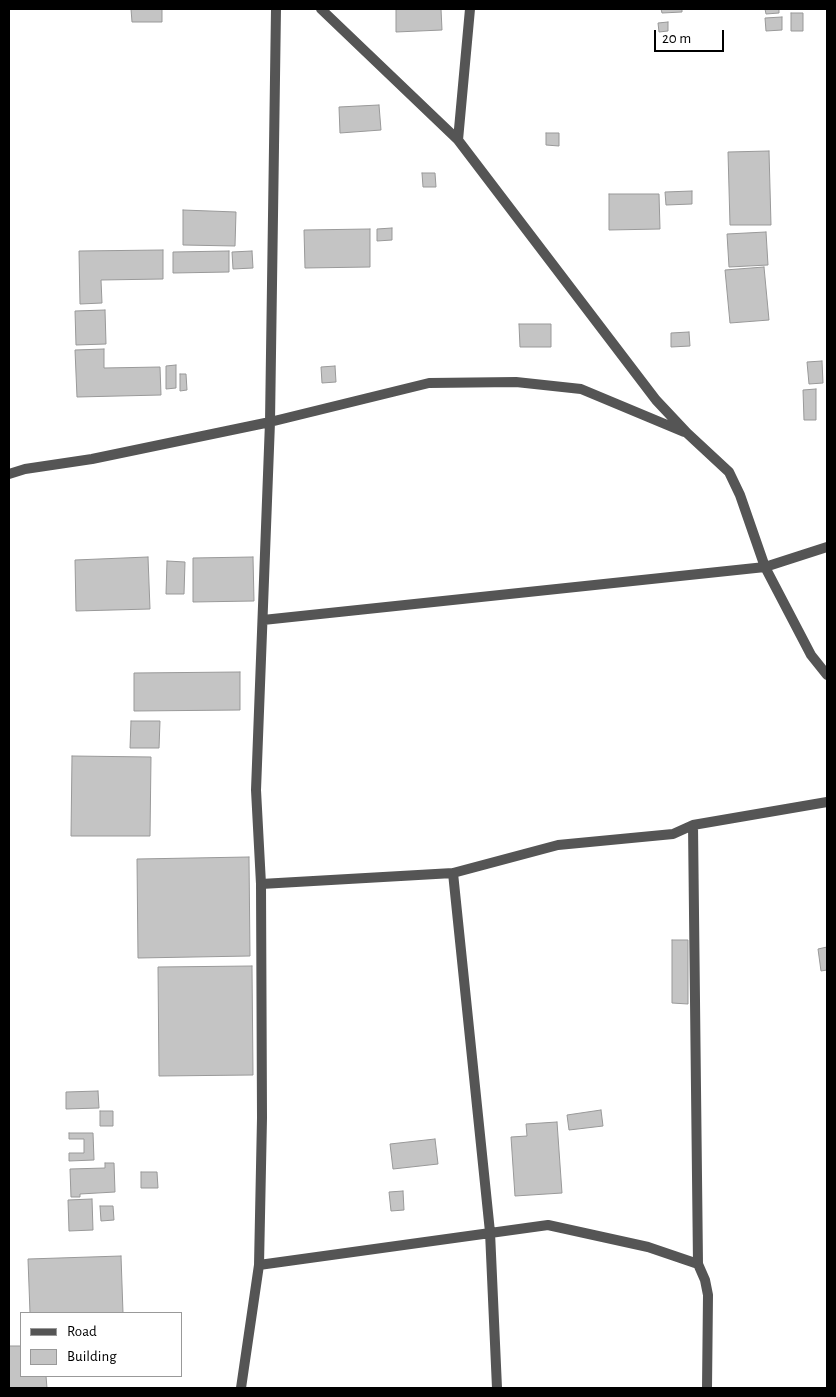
<!DOCTYPE html>
<style>
body{margin:0}
#map{position:relative;width:836px;height:1397px;overflow:hidden;background:#fff;font-family:"Alegreya Sans",sans-serif}
canvas{display:block}
.frame{position:absolute;inset:0;border:10px solid #000;pointer-events:none}
.legend{position:absolute;left:20px;top:1312px;width:162px;height:65px;box-sizing:border-box;background:#fff;border:1px solid #999;margin:0;padding:6px 9px;list-style:none;font-size:15px;color:#000}
.legend li{display:flex;align-items:center;gap:10px;height:25px}
.legend b{width:25px;border:1px solid #999}
.scale{position:absolute;left:654px;top:30px;width:70px;height:22px;box-sizing:border-box;border:2px solid #000;border-top:0;padding-left:6px;font-size:15px;line-height:18px;white-space:nowrap;color:#000;-webkit-text-stroke:4px #fff;paint-order:stroke}
</style>
<div id="map">
<canvas width="836" height="1397"></canvas>
<div class="frame"></div>
<ul class="legend">
<li><b style="height:6px;background:#555"></b>Road</li>
<li><b style="height:14px;background:#c4c4c4"></b>Building</li>
</ul>
<div class="scale">20 m</div>
</div>
<script>
const ctx = document.querySelector('canvas').getContext('2d');
ctx.lineJoin = 'round';
function fill(path, color) { ctx.fillStyle = color; ctx.fill(path, 'evenodd'); }
const poly = rows => new Path2D(rows.map(r => 'M' + r).join(''));
function stroke(path, color, width, dash) { ctx.strokeStyle = color; ctx.lineWidth = width; ctx.lineCap = dash ? 'butt' : 'round'; ctx.setLineDash(dash || []); ctx.stroke(path); }
const building = poly([
 [131,9,162,9,162,22,132,22,131,9],
 [396,9,441,9,442,30,396,32,396,9],
 [661,9,682,9,682,12,662,13,661,9],
 [765,9,779,9,779,13,766,14,765,9],
 [791,13,803,13,803,31,791,31,791,13],
 [782,17,782,30,766,31,765,18,782,17],
 [668,22,668,31,659,32,658,23,668,22],
 [379,105,381,130,340,133,339,107,379,105],
 [546,133,559,133,559,146,546,145,546,133],
 [769,151,771,225,730,225,728,152,769,151],
 [422,173,435,173,436,187,423,187,422,173],
 [692,191,692,204,666,205,665,192,692,191],
 [609,194,659,194,660,229,609,230,609,194],
 [183,210,236,212,235,246,183,245,183,210],
 [392,228,392,240,377,241,377,229,392,228],
 [370,229,370,267,305,268,304,230,370,229],
 [766,232,768,265,729,267,727,234,766,232],
 [163,250,163,279,101,280,102,303,80,304,79,251,163,250],
 [229,251,229,272,173,273,173,252,229,251],
 [252,251,253,268,233,269,232,252,252,251],
 [764,267,769,320,730,323,725,270,764,267],
 [105,310,106,344,76,345,75,311,105,310],
 [519,324,551,324,551,347,520,347,519,324],
 [689,332,690,346,671,347,671,333,689,332],
 [104,349,104,368,160,367,161,395,77,397,75,350,104,349],
 [822,361,823,383,809,384,807,362,822,361],
 [176,365,176,388,166,389,166,366,176,365],
 [335,366,336,382,322,383,321,367,335,366],
 [180,374,186,374,187,390,180,391,180,374],
 [816,389,816,420,804,420,803,390,816,389],
 [148,557,150,609,76,611,75,560,148,557],
 [253,557,254,601,193,602,193,558,253,557],
 [167,561,185,562,184,594,166,594,167,561],
 [240,672,240,710,134,711,134,673,240,672],
 [131,721,160,721,159,748,130,748,131,721],
 [72,756,151,757,150,836,71,836,72,756],
 [249,857,250,956,138,958,137,859,249,857],
 [672,940,688,940,688,1004,672,1003,672,940],
 [827,947,827,970,821,971,818,949,827,947],
 [252,966,253,1075,159,1076,158,967,252,966],
 [98,1091,99,1108,66,1109,66,1092,98,1091],
 [601,1110,603,1126,569,1130,567,1115,601,1110],
 [100,1111,113,1111,113,1126,100,1126,100,1111],
 [557,1122,562,1193,515,1196,511,1137,527,1136,526,1124,557,1122],
 [69,1133,93,1133,94,1160,69,1161,69,1153,84,1153,84,1139,69,1139,69,1133],
 [435,1139,438,1164,393,1169,390,1144,435,1139],
 [105,1163,114,1163,115,1192,80,1194,80,1197,71,1197,70,1169,105,1168,105,1163],
 [141,1172,157,1172,158,1188,141,1188,141,1172],
 [403,1191,404,1210,391,1211,389,1192,403,1191],
 [92,1199,93,1230,69,1231,68,1200,92,1199],
 [100,1206,113,1206,114,1220,101,1221,100,1206],
 [121,1256,123,1313,30,1313,28,1259,121,1256],
 [9,1346,21,1346,21,1376,46,1376,47,1388,9,1388,9,1346]
]);
fill(building, '#c4c4c4');
stroke(building, '#999', 1);
stroke(poly([
 [321,9,458,140,656,400,687,433,729,472,740,495,765,567,811,655,827,675],
 [458,140,470,9],
 [9,474,25,469,92,459,270,422,429,383,516,382,581,389,684,432],
 [263,620,765,567,827,547],
 [693,825,698,1264],
 [453,873,490,1232,497,1388],
 [261,884,453,873,558,845,673,834,693,825,827,802],
 [259,1265,548,1225,648,1247,698,1264,705,1280,708,1295,707,1388],
 [241,1388,259,1265,262,1118,261,884,256,790,270,422,276,9]
]), '#555', 10);
</script>
